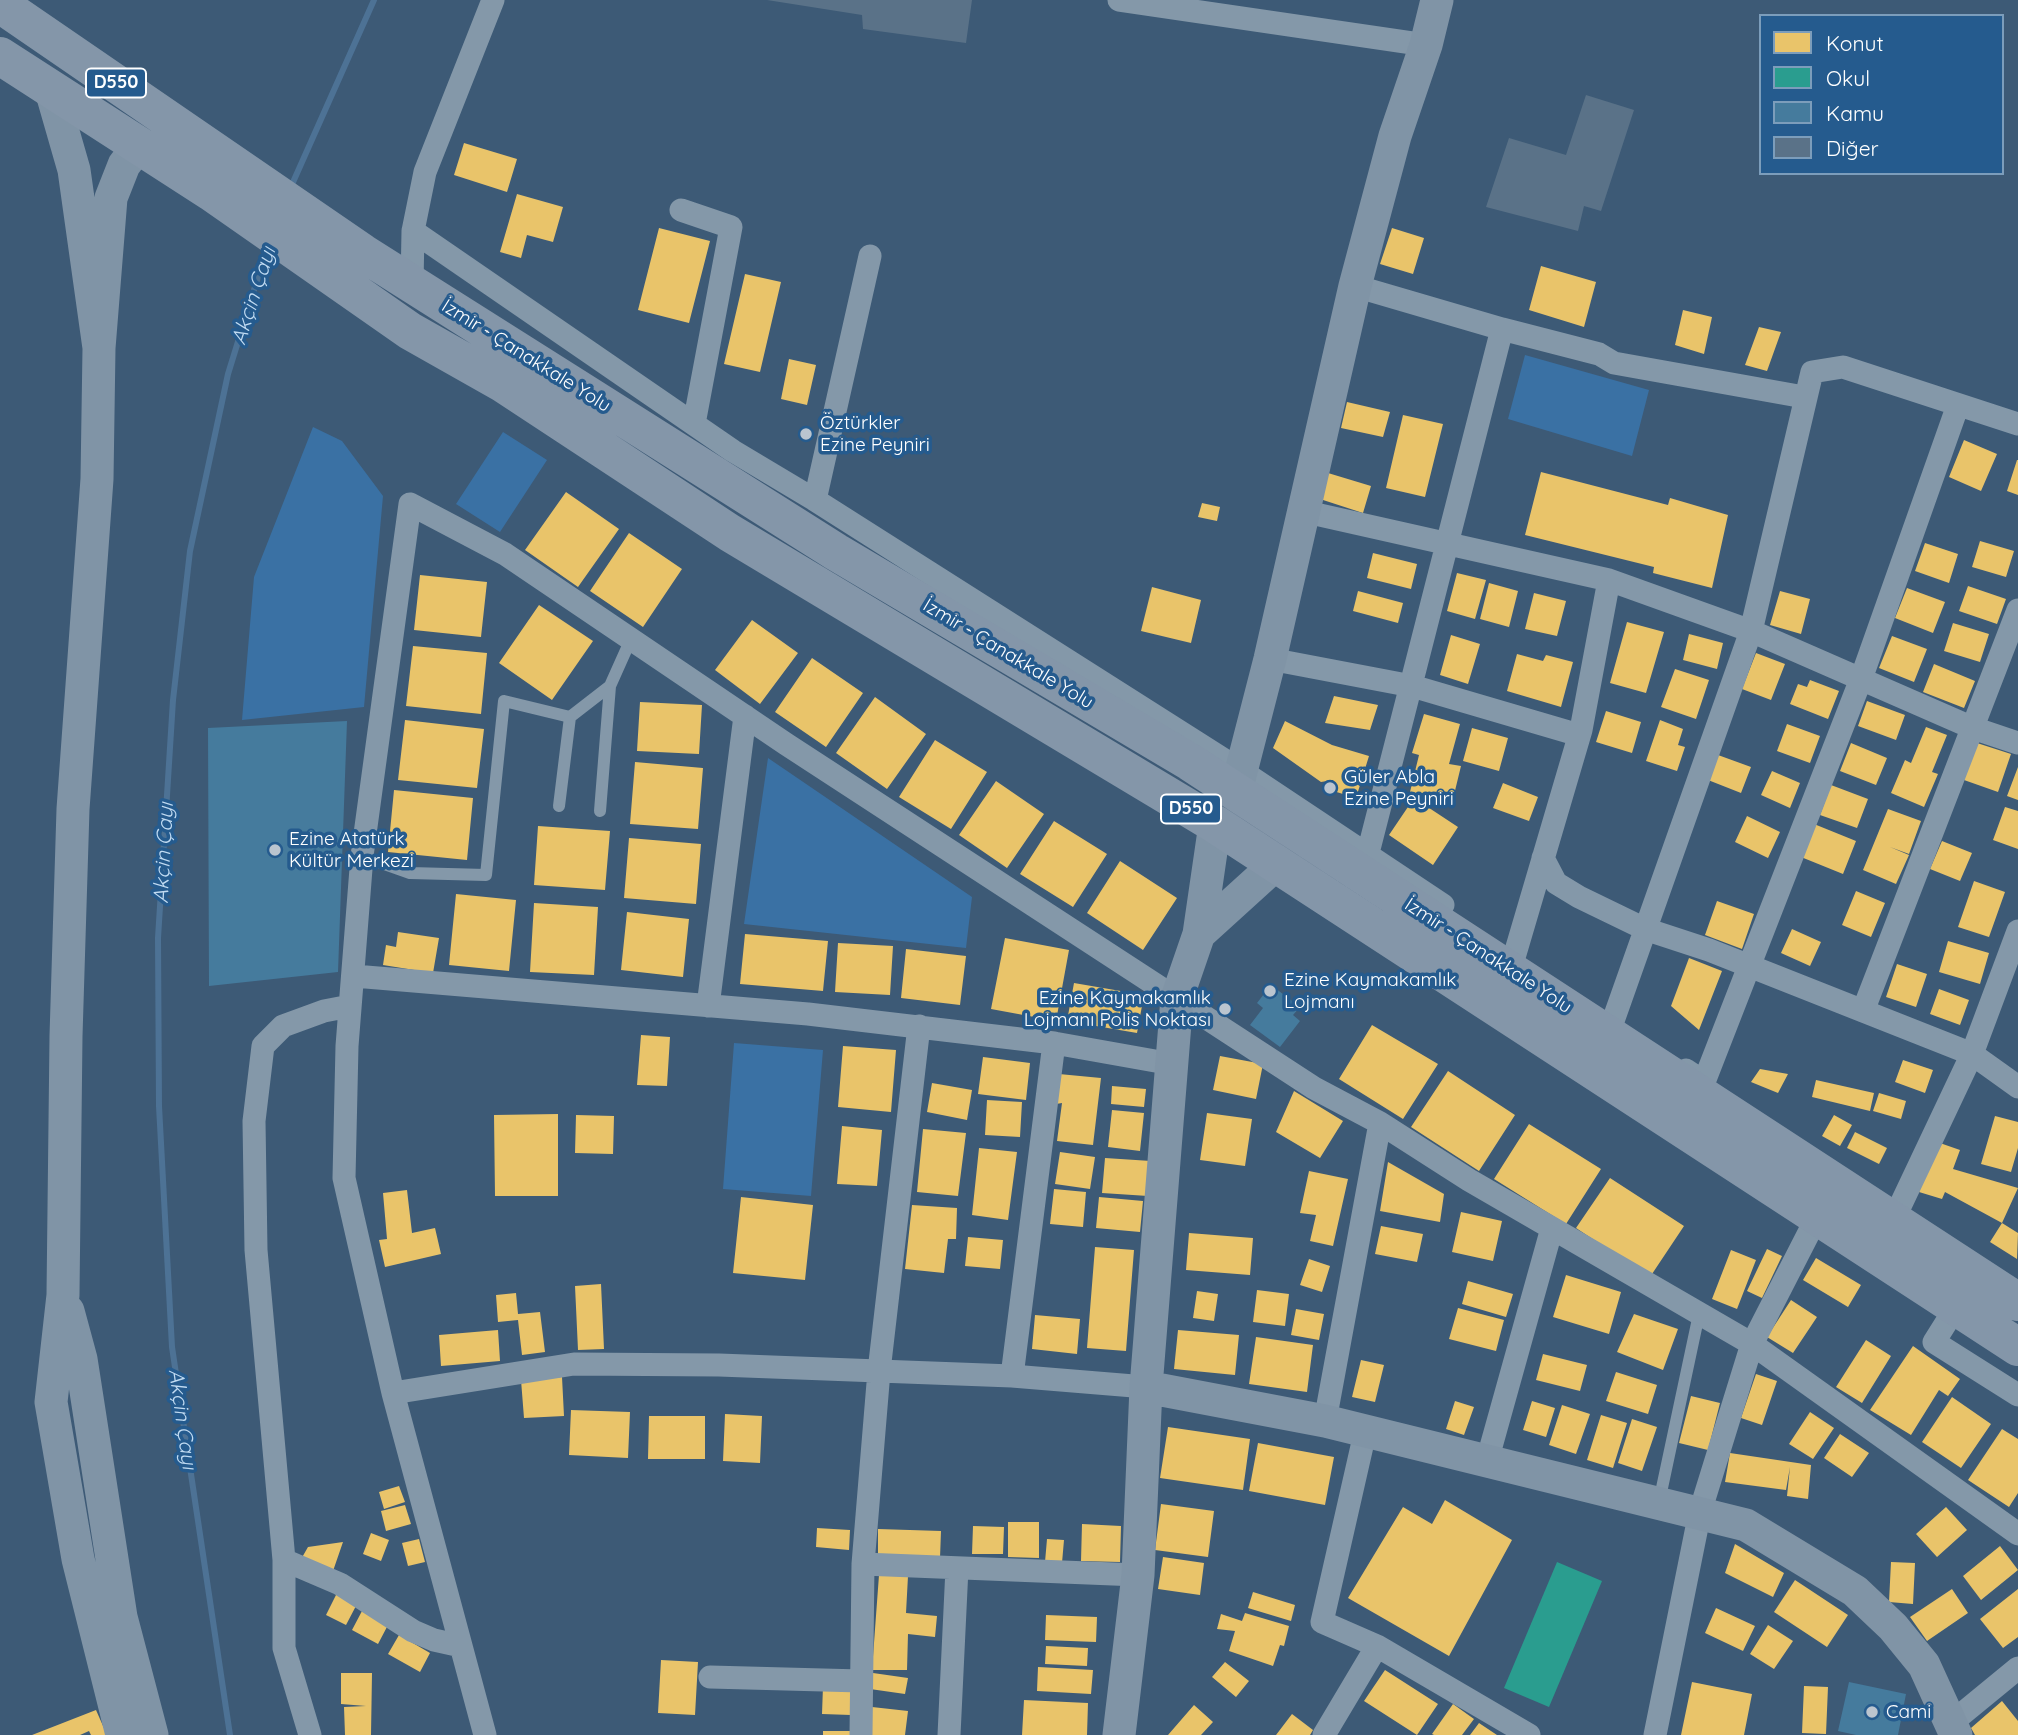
<!DOCTYPE html>
<meta charset="utf-8">
<style>
body{margin:0}
#map{position:relative;width:2018px;height:1735px;overflow:hidden;background:#3d5a76;font-family:Quicksand,sans-serif}
canvas{display:block}
.legend{position:absolute;left:1759px;top:14px;width:245px;height:161px;box-sizing:border-box;background:#255b8e;border:2px solid #7c9dbb;margin:0;padding:9px 12px;list-style:none;font-size:21px;color:#fff}
.legend li{display:flex;align-items:center;gap:14px;height:35px}
.legend b{width:35px;border:2px solid #7c9dbb}
</style>
<div id="map">
<canvas width="2018" height="1735"></canvas>
<ul class="legend">
<li><b style="height:19px;background:#e9c46a"></b>Konut</li>
<li><b style="height:19px;background:#2a9d8f"></b>Okul</li>
<li><b style="height:19px;background:#457b9d"></b>Kamu</li>
<li><b style="height:19px;background:#5a7288"></b>Diğer</li>
</ul>
</div>
<script>
const ctx = document.querySelector('canvas').getContext('2d');
ctx.lineJoin = 'round';
function fill(path, color) { ctx.fillStyle = color; ctx.fill(path, 'evenodd'); }
const poly = rows => new Path2D(rows.map(r => 'M' + r).join(''));
function stroke(path, color, width, dash) { ctx.strokeStyle = color; ctx.lineWidth = width; ctx.lineCap = dash ? 'butt' : 'round'; ctx.setLineDash(dash || []); ctx.stroke(path); }
function label(font, color, halo, rows, align = 'center') {
  ctx.font = font + ' Quicksand,sans-serif'; ctx.lineWidth = 7; ctx.setLineDash([]); ctx.textBaseline = 'middle'; ctx.strokeStyle = halo; ctx.fillStyle = color; for (const [text, x, y, turn = 0] of rows) {
    ctx.save(); ctx.translate(x, y); ctx.rotate((+turn || 0) * Math.PI / 180); ctx.textAlign = isNaN(turn) ? turn : align; if (halo) ctx.strokeText(text, 0, 0); ctx.fillText(text, 0, 0); ctx.restore();
  }
}
fill(poly([
 [1525,355,1649,390,1632,456,1508,419],
 [313,427,342,441,383,496,364,707,242,720,254,577],
 [503,432,547,460,500,532,456,504],
 [768,758,972,897,966,948,744,924],
 [734,1043,823,1050,811,1196,723,1189]
]), '#3a71a4');
fill(poly([
 [464,143,517,159,507,192,454,175],
 [517,194,563,207,553,242,527,235,521,258,500,252],
 [659,228,710,241,689,323,638,310],
 [1392,228,1424,238,1413,274,1380,264],
 [1541,266,1596,282,1584,327,1529,310],
 [745,274,781,282,760,372,724,364],
 [1683,310,1712,317,1704,354,1675,345],
 [1759,327,1781,332,1767,371,1745,365],
 [789,359,816,365,807,405,781,399],
 [1347,402,1390,412,1383,437,1341,428],
 [1403,415,1443,424,1425,497,1386,488],
 [1964,440,1997,454,1981,491,1949,477],
 [2017,460,2018,460,2018,495,2007,491],
 [1541,472,1668,505,1670,498,1728,515,1712,588,1653,573,1654,567,1525,535],
 [1328,473,1371,486,1363,513,1320,499],
 [566,492,619,529,578,587,525,550],
 [1202,503,1220,507,1217,521,1198,517],
 [629,533,682,569,643,627,590,591],
 [1980,541,2014,551,2006,577,1972,567],
 [1925,543,1958,554,1949,583,1915,571],
 [1373,553,1417,564,1411,589,1367,578],
 [1457,573,1486,580,1475,619,1447,611],
 [420,575,487,582,481,637,414,630],
 [1489,583,1518,591,1509,627,1480,619],
 [1968,586,2006,599,1997,624,1959,611],
 [1152,587,1201,600,1191,643,1141,631],
 [1907,588,1945,602,1933,633,1895,618],
 [1358,591,1403,603,1398,623,1353,611],
 [1780,591,1810,599,1801,634,1770,625],
 [1534,593,1566,601,1557,636,1525,629],
 [539,605,593,641,552,700,499,663],
 [752,620,798,653,760,704,715,670],
 [1627,622,1664,632,1646,693,1610,683],
 [1953,623,1989,634,1980,662,1944,651],
 [1689,634,1723,643,1717,669,1683,660],
 [1451,635,1480,644,1468,684,1440,675],
 [1892,636,1927,649,1914,682,1879,668],
 [413,646,487,653,481,714,406,706],
 [1756,653,1785,664,1771,700,1742,689],
 [1517,654,1543,661,1546,655,1573,662,1561,707,1507,691],
 [812,658,863,693,826,747,775,712],
 [1934,664,1975,681,1964,708,1923,692],
 [1675,669,1709,680,1696,719,1661,707],
 [1810,680,1839,691,1828,719,1790,704,1798,684,1807,687],
 [1334,696,1378,705,1370,730,1325,723],
 [875,697,926,734,887,789,836,753],
 [1867,701,1905,715,1896,740,1858,726],
 [640,702,702,705,699,754,637,751],
 [1606,711,1641,722,1632,753,1596,742],
 [1424,714,1460,724,1449,764,1461,766,1452,803,1410,792,1419,755,1412,753],
 [405,720,484,729,477,788,398,780],
 [1660,720,1683,729,1678,745,1685,747,1677,771,1646,761],
 [1285,721,1332,745,1369,756,1356,798,1330,790,1333,780,1321,782,1273,748],
 [1787,724,1820,736,1810,763,1777,751],
 [1926,727,1947,735,1932,772,1938,774,1924,807,1891,793,1905,760,1911,763],
 [1472,728,1508,738,1499,771,1463,761],
 [935,740,987,772,951,829,899,797],
 [1851,743,1887,758,1876,785,1840,771],
 [1977,743,2011,754,1998,792,1964,780],
 [1718,755,1751,767,1741,793,1708,780],
 [635,762,703,768,698,829,630,824],
 [2018,767,2018,800,2007,796],
 [1772,771,1800,783,1790,808,1761,795],
 [996,781,1044,814,1007,868,959,835],
 [1503,783,1538,797,1529,821,1493,808],
 [1831,785,1868,799,1857,828,1820,815],
 [394,790,473,798,467,860,388,852],
 [1414,798,1458,827,1433,865,1389,835],
 [2005,807,2018,811,2018,849,1993,840],
 [1888,809,1921,821,1909,854,1890,847,1909,855,1896,884,1863,870],
 [1747,816,1780,832,1768,858,1735,842],
 [1054,821,1107,854,1073,907,1020,874],
 [1814,824,1856,841,1843,874,1801,857],
 [538,826,610,831,605,890,534,885],
 [629,838,701,844,696,904,624,898],
 [1942,841,1972,853,1960,881,1930,869],
 [1120,861,1177,898,1143,950,1087,913],
 [1974,881,2005,892,1989,937,1958,927],
 [1856,891,1885,903,1871,937,1842,925],
 [456,894,516,900,509,971,449,965],
 [1717,901,1754,914,1742,949,1705,935],
 [534,903,598,907,594,975,530,972],
 [627,912,689,919,683,977,621,970],
 [1792,929,1821,942,1810,966,1781,953],
 [398,932,439,938,433,973,383,965,386,945,396,947],
 [745,934,828,941,823,991,740,984],
 [1005,938,1069,950,1056,1021,991,1009],
 [1948,941,1989,953,1980,984,1939,972],
 [838,943,893,946,890,995,835,992],
 [906,949,966,956,960,1005,901,998],
 [1689,958,1722,971,1699,1030,1671,1006],
 [1897,964,1927,974,1916,1007,1886,997],
 [1074,983,1144,995,1137,1033,1067,1021],
 [1939,989,1969,1000,1960,1025,1930,1014],
 [1372,1025,1438,1064,1403,1119,1339,1079],
 [641,1035,670,1037,667,1086,637,1085],
 [843,1046,896,1050,891,1112,838,1107],
 [1220,1056,1263,1064,1256,1099,1213,1090],
 [983,1057,1030,1063,1026,1100,978,1094],
 [1903,1060,1933,1070,1925,1093,1895,1082],
 [1760,1069,1788,1074,1778,1093,1751,1082],
 [1448,1071,1515,1115,1479,1171,1411,1127],
 [1059,1074,1101,1078,1093,1145,1057,1141,1062,1103,1056,1104],
 [1816,1080,1874,1093,1870,1111,1812,1097],
 [932,1083,972,1090,967,1120,927,1112],
 [1112,1086,1146,1089,1144,1107,1111,1104],
 [1294,1091,1343,1121,1320,1158,1276,1132],
 [1879,1093,1906,1101,1901,1119,1873,1111],
 [987,1100,1022,1102,1020,1137,985,1135],
 [1112,1110,1144,1113,1140,1151,1108,1147],
 [1207,1113,1252,1119,1245,1166,1200,1160],
 [558,1114,558,1196,495,1196,494,1115],
 [576,1115,614,1116,613,1154,575,1153],
 [1834,1115,1852,1125,1840,1146,1822,1136],
 [1995,1116,2018,1122,2018,1148,2011,1172,1981,1164],
 [1529,1124,1601,1169,1566,1224,1494,1179],
 [842,1126,882,1130,877,1186,837,1184],
 [923,1129,966,1133,958,1196,917,1192],
 [1855,1132,1887,1148,1879,1164,1847,1148],
 [1937,1142,1960,1150,1953,1169,2018,1188,2002,1223,2018,1233,2017,1259,1990,1242,2002,1223,1945,1192,1942,1199,1919,1192],
 [979,1148,1017,1152,1008,1220,972,1215],
 [1060,1152,1095,1157,1090,1189,1055,1184],
 [1105,1158,1151,1161,1148,1196,1102,1193],
 [1388,1162,1444,1194,1440,1222,1380,1211],
 [1309,1171,1348,1179,1333,1246,1310,1241,1316,1215,1300,1213],
 [1610,1178,1684,1226,1650,1277,1576,1228],
 [1054,1189,1086,1192,1083,1227,1050,1224],
 [407,1190,412,1233,435,1228,441,1254,385,1267,379,1240,387,1239,383,1193],
 [741,1197,813,1205,805,1280,733,1273],
 [1099,1197,1143,1201,1140,1232,1096,1228],
 [912,1205,957,1208,956,1239,948,1239,944,1273,905,1269],
 [1461,1212,1502,1221,1493,1261,1452,1252],
 [1381,1226,1423,1234,1417,1262,1375,1254],
 [1189,1233,1253,1238,1250,1275,1186,1270],
 [968,1237,1003,1240,1000,1269,965,1266],
 [1095,1247,1134,1250,1126,1351,1087,1348],
 [1767,1249,1782,1256,1762,1298,1747,1291],
 [1731,1250,1756,1260,1737,1309,1712,1299],
 [1816,1258,1861,1285,1848,1307,1803,1280],
 [1309,1259,1330,1266,1322,1292,1300,1285],
 [1566,1275,1621,1292,1609,1334,1553,1317],
 [1468,1281,1513,1294,1506,1317,1462,1304],
 [601,1284,604,1349,578,1350,575,1286],
 [1257,1290,1289,1294,1285,1326,1253,1322],
 [1197,1291,1218,1294,1214,1321,1193,1318],
 [516,1293,518,1314,540,1312,545,1352,522,1355,518,1320,498,1322,496,1295],
 [1791,1300,1817,1317,1793,1353,1767,1337],
 [1458,1308,1504,1320,1496,1351,1449,1339],
 [1296,1309,1324,1314,1319,1340,1291,1335],
 [1634,1314,1678,1329,1663,1370,1617,1352],
 [1035,1315,1080,1319,1077,1354,1032,1349],
 [498,1330,500,1361,441,1366,439,1335],
 [1178,1330,1239,1335,1235,1375,1174,1369],
 [1256,1337,1313,1345,1307,1392,1249,1384],
 [1866,1340,1891,1356,1862,1403,1836,1387],
 [1913,1346,1960,1379,1948,1396,1939,1390,1911,1435,1870,1410],
 [1543,1354,1587,1365,1580,1391,1536,1380],
 [1361,1360,1384,1365,1375,1402,1352,1397],
 [1616,1372,1657,1385,1648,1414,1606,1401],
 [1756,1374,1777,1381,1762,1425,1741,1418],
 [562,1377,564,1416,524,1418,521,1380],
 [1691,1396,1720,1403,1708,1450,1679,1443],
 [1952,1397,1991,1424,1961,1468,1922,1442],
 [1455,1401,1474,1407,1464,1435,1446,1429],
 [1532,1401,1555,1408,1546,1437,1523,1430],
 [1562,1405,1590,1414,1576,1454,1549,1445],
 [571,1410,630,1412,628,1458,569,1455],
 [1810,1412,1834,1428,1813,1459,1789,1444],
 [725,1414,762,1416,760,1463,723,1461],
 [1601,1415,1627,1423,1613,1468,1587,1460],
 [649,1416,705,1416,705,1459,648,1459],
 [1632,1419,1657,1427,1642,1471,1618,1463],
 [1168,1427,1250,1439,1243,1490,1160,1478],
 [2002,1429,2018,1439,2018,1493,2009,1507,1968,1480],
 [1840,1434,1869,1453,1852,1477,1824,1458],
 [1258,1443,1334,1457,1325,1505,1249,1491],
 [1730,1453,1811,1465,1808,1499,1787,1496,1790,1467,1786,1490,1725,1482],
 [399,1486,405,1502,384,1509,379,1492],
 [1445,1500,1512,1540,1449,1656,1348,1598,1403,1507,1432,1524],
 [1161,1504,1214,1511,1208,1557,1155,1550],
 [405,1505,411,1524,386,1531,381,1511],
 [1946,1507,1967,1530,1937,1557,1916,1534],
 [1008,1522,1039,1522,1039,1558,1008,1557],
 [1082,1524,1121,1526,1120,1562,1081,1561],
 [973,1526,1004,1527,1003,1554,972,1554],
 [817,1528,850,1530,849,1550,816,1547],
 [878,1529,941,1531,940,1558,878,1556],
 [371,1533,389,1540,381,1561,363,1554],
 [419,1539,425,1562,408,1566,402,1543],
 [1047,1539,1064,1540,1062,1563,1045,1562],
 [343,1542,333,1571,300,1561,308,1547],
 [1735,1544,1784,1573,1773,1597,1725,1573],
 [2000,1546,2018,1570,1981,1600,1963,1576],
 [1163,1557,1204,1563,1200,1595,1158,1589],
 [1891,1562,1915,1563,1913,1604,1889,1602],
 [879,1575,908,1576,906,1613,937,1616,935,1637,908,1634,907,1670,872,1670],
 [1795,1580,1848,1615,1827,1647,1774,1612],
 [1952,1589,1968,1613,1927,1641,1910,1617],
 [2018,1589,2018,1637,2003,1648,1980,1619],
 [1253,1592,1295,1605,1291,1621,1248,1608],
 [337,1593,357,1604,346,1625,326,1615],
 [1716,1608,1755,1626,1743,1651,1705,1633],
 [362,1611,388,1625,378,1644,352,1630],
 [1245,1613,1289,1626,1284,1646,1280,1645,1273,1666,1229,1651,1235,1631,1217,1629,1221,1614,1242,1621],
 [1046,1615,1097,1617,1096,1642,1045,1640],
 [1768,1625,1793,1641,1774,1669,1750,1654],
 [399,1635,430,1653,420,1672,388,1654],
 [1046,1646,1088,1648,1087,1666,1045,1664],
 [661,1660,698,1662,695,1715,658,1713],
 [1225,1662,1249,1681,1236,1697,1212,1677],
 [1038,1667,1093,1670,1091,1694,1037,1691],
 [1385,1670,1438,1704,1417,1735,1364,1701],
 [341,1673,372,1673,371,1735,345,1735,344,1707,366,1706,341,1704],
 [873,1673,908,1678,905,1694,870,1689],
 [1692,1682,1752,1694,1744,1735,1681,1735],
 [823,1686,852,1688,851,1715,822,1714],
 [1804,1686,1828,1687,1826,1734,1802,1733],
 [1024,1700,1088,1703,1087,1735,1022,1735],
 [2002,1701,2018,1721,2018,1735,1975,1735,1971,1728],
 [1453,1704,1474,1719,1462,1735,1434,1735,1432,1734],
 [1194,1705,1213,1722,1201,1735,1168,1735],
 [872,1707,908,1711,905,1735,869,1735],
 [96,1710,107,1735,91,1735,89,1731,80,1735,32,1735],
 [1292,1714,1313,1730,1310,1735,1276,1735],
 [1479,1723,1497,1735,1470,1735],
 [823,1731,851,1731,851,1735,823,1735]
]), '#e9c46a');
fill(poly([
 [1557,1562,1602,1581,1549,1707,1504,1688]
]), '#2a9d8f');
fill(poly([
 [347,721,338,972,209,986,208,728],
 [1271,985,1300,1007,1293,1015,1300,1021,1280,1047,1250,1025,1263,1008,1257,1003],
 [1224,1001,1233,1007,1226,1016,1217,1010],
 [1849,1682,1906,1694,1898,1735,1856,1735,1838,1731]
]), '#457b9d');
stroke(poly([
 [290,189,374,0],
 [230,1735,172,1347,159,1106,158,938,173,700,190,551,228,374,267,248]
]), '#4d7295', 6);
fill(poly([
 [767,0,972,0,966,43,863,29,862,15],
 [1586,95,1634,110,1601,211,1584,206,1578,231,1486,207,1509,138,1566,155]
]), '#5a7288');
stroke(poly([
 [559,806,570,717],
 [600,811,610,686],
 [362,856,410,873,486,875,504,701,570,717,610,686,631,639],
 [1659,1502,1699,1314]
]), '#8498a9', 12);
stroke(poly([
 [1119,0,1426,45],
 [681,210,731,227,694,424],
 [413,231,733,451,815,500,1240,770,1443,905],
 [412,284,413,231,425,172,493,0],
 [1355,286,1502,329,1368,853],
 [1502,329,1599,354,1614,363,1804,397],
 [815,500,870,256],
 [1302,511,1609,580,1751,631,1973,728,2018,743],
 [1270,659,1412,686,1579,735],
 [1543,858,1556,883,1579,897,1645,929,1709,950,1972,1054,2018,1087],
 [1515,954,1581,730,1609,580],
 [354,976,808,1014,1054,1043,1172,1064],
 [708,1006,745,716],
 [1863,1011,2018,610],
 [1613,1021,1751,631,1812,372,1843,367,2018,424],
 [1686,1070,1704,1082,1861,679,1958,405],
 [1893,1221,1972,1054,2018,931],
 [1956,1307,1934,1342,2018,1395],
 [1012,1376,1054,1043],
 [393,1393,574,1364,719,1365,1012,1376,1146,1387],
 [1325,1421,1380,1123],
 [1365,1433,1322,1622,1377,1646,1529,1735],
 [1487,1461,1552,1228],
 [284,1560,340,1584,413,1631,434,1640,461,1646],
 [863,1564,1138,1575],
 [710,1677,861,1681],
 [1951,1723,2018,1668],
 [310,1735,284,1648,284,1560,256,1250,254,1121,263,1046,283,1026,324,1011,350,1006],
 [485,1735,393,1393,344,1178,347,1046,362,856,410,504,505,554,786,744,1314,1088,1380,1123,1469,1180,1752,1344,2018,1534],
 [861,1735,863,1564,879,1371,919,1026],
 [949,1735,957,1568],
 [1324,1735,1377,1646],
 [1655,1735,1700,1512,1752,1344,1817,1217]
]), '#8498a9', 23);
stroke(poly([
 [51,90,74,170,99,348,111,198,124,165,139,145],
 [99,348,97,479,73,809,66,1036,63,1295,51,1402,78,1559,122,1735],
 [1236,791,1270,659,1355,286,1395,136,1426,45,1437,0],
 [1199,934,1275,865],
 [68,1311,81,1359,121,1617,152,1735],
 [1146,1387,1325,1421,1746,1525,1855,1591,1893,1627,1924,1665,1956,1735],
 [1119,1735,1138,1575,1146,1387,1177,998,1199,934,1215,824]
]), '#8094a6', 33);
stroke(poly([
 [0,4,363,253,836,552,1190,762,2018,1302],
 [0,56,211,192,410,331,502,383,730,533,1215,824,2018,1347]
]), '#8496a9', 38);
for (const [x, y, r, color] of [
 [806,434,7,"#bbc5cf"],
 [1330,788,7,"#bbc5cf"],
 [275,850,7,"#bbc5cf"],
 [1270,991,7,"#bbc5cf"],
 [1225,1009,7,"#bbc5cf"],
 [1872,1712,7,"#bbc5cf"]
]) { const dot = new Path2D(); dot.arc(x, y, r, 0, 2 * Math.PI); ctx.fillStyle = color; ctx.fill(dot); stroke(dot, '#255b8e', 2.5); }
for (const [x, y, w] of [
 [116,83,60],
 [1191,809,60]
]) { const box = new Path2D(); box.roundRect(x - w / 2, y - 14.5, w, 29, 5); ctx.fillStyle = '#255b8e'; ctx.fill(box); stroke(box, '#fff', 2); }
label('bold 18px', '#fff', null, [
 ["D550",116,83],
 ["D550",1191,809]
]);
label('19px', '#fff', '#255b8e', [
 ["İzmir - Çanakkale Yolu",526,356,32],
 ["İzmir - Çanakkale Yolu",1008,654,31],
 ["İzmir - Çanakkale Yolu",1488,956,33]
]);
label('19px', '#fff', '#255b8e', [
 ["Öztürkler",820,423],
 ["Ezine Peyniri",820,445],
 ["Güler Abla",1344,777],
 ["Ezine Peyniri",1344,799],
 ["Ezine Atatürk",289,839],
 ["Kültür Merkezi",289,861],
 ["Ezine Kaymakamlık",1284,980],
 ["Lojmanı",1284,1002],
 ["Ezine Kaymakamlık",1211,998,"right"],
 ["Lojmanı Polis Noktası",1211,1020,"right"],
 ["Cami",1886,1712]
], 'left');
label('italic 21px', '#c1dbf2', '#255b8e', [
 ["Akçin Çayı",254,296,-72],
 ["Akçin Çayı",164,853,-87],
 ["Akçin Çayı",182,1419,82]
]);
</script>
